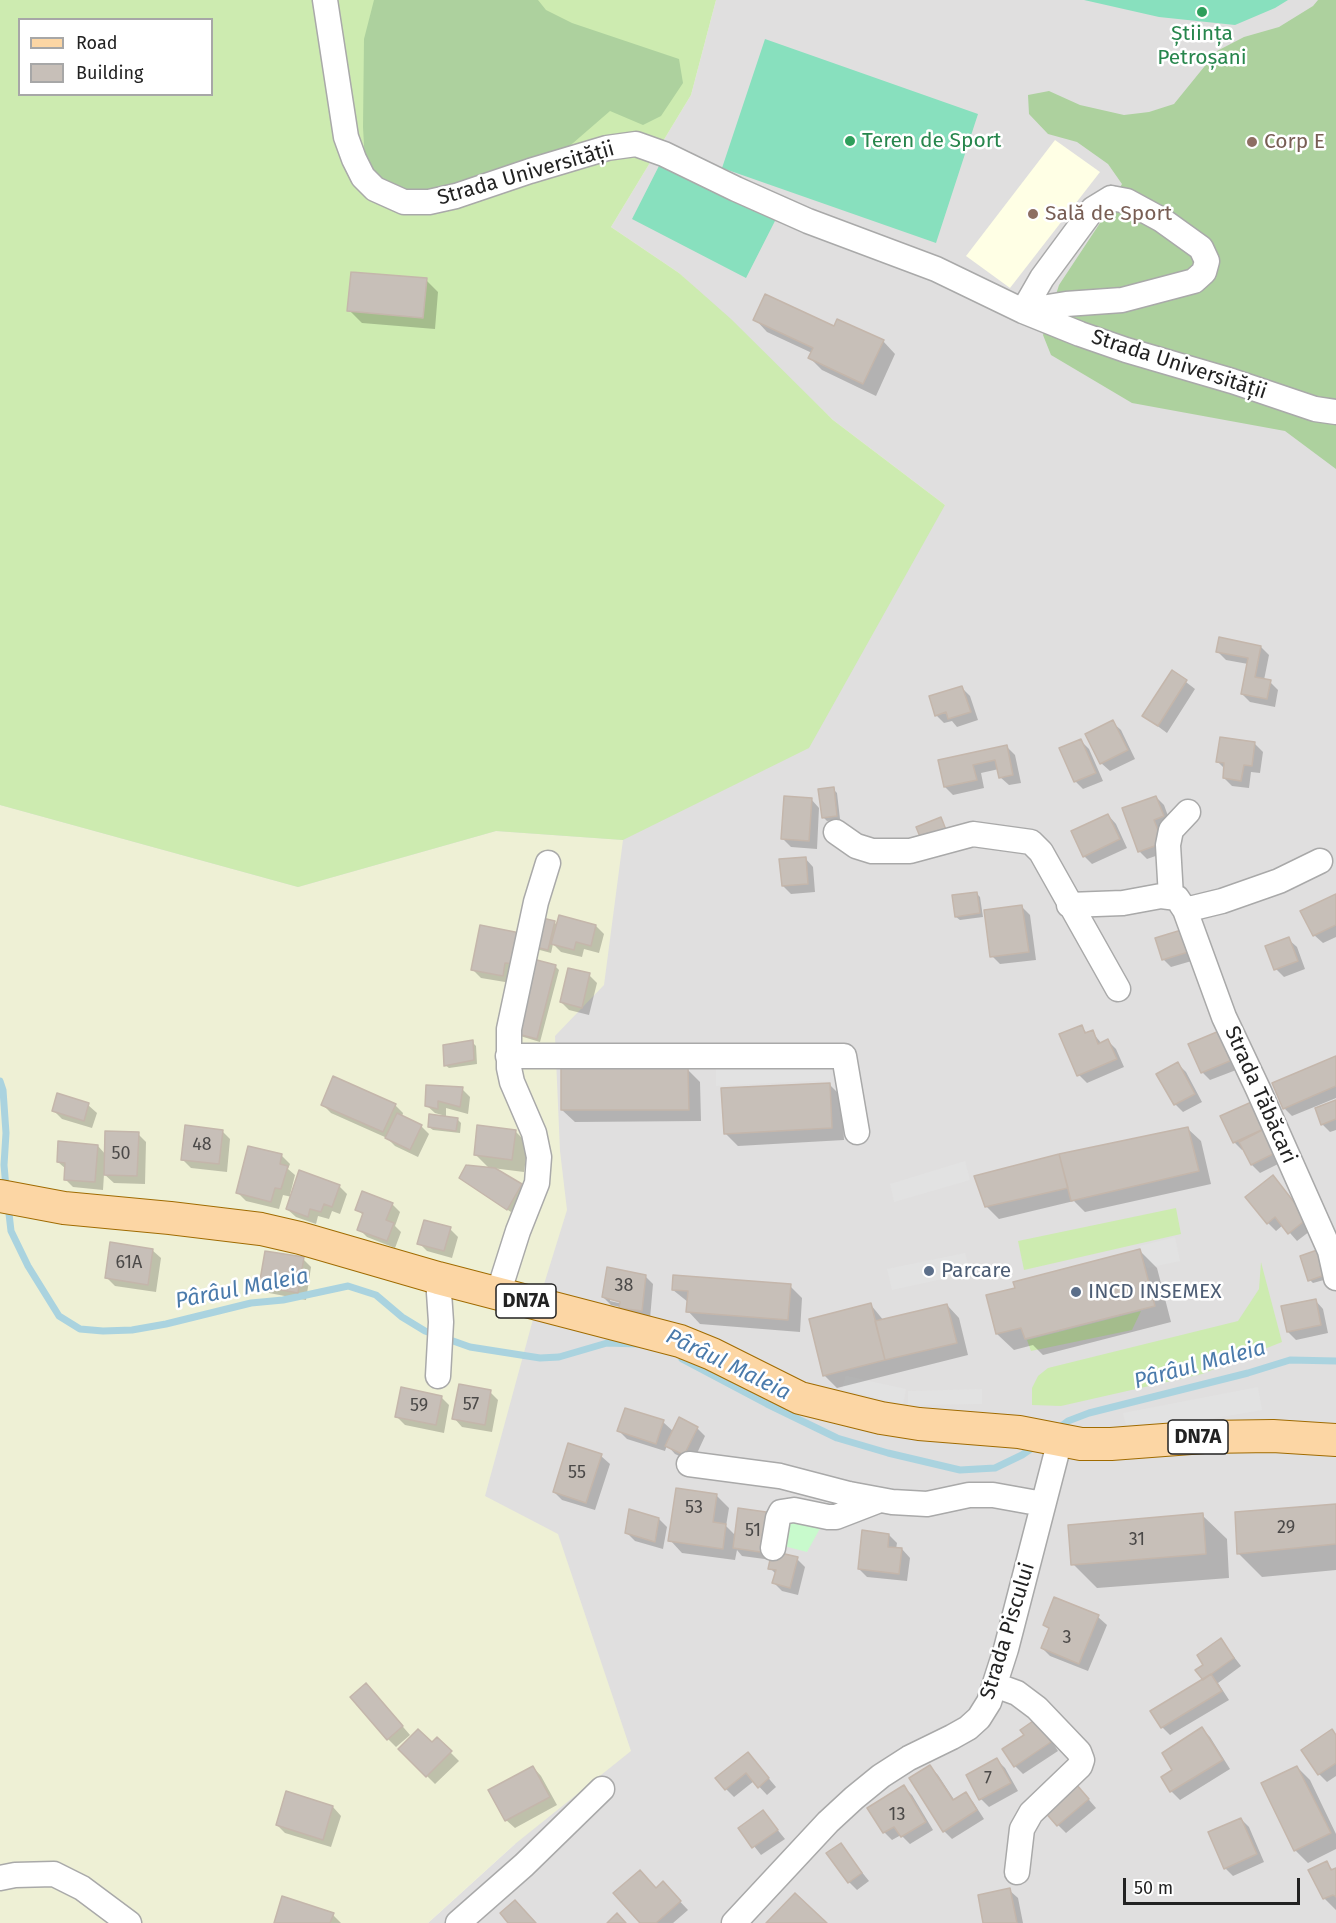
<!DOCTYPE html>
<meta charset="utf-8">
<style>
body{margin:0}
#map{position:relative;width:1336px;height:1923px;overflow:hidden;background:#f2efe9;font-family:"Fira Sans",sans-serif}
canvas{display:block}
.legend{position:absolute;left:18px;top:18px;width:195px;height:78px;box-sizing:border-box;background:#fff;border:2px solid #a7a7a7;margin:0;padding:8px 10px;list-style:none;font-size:18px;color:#222}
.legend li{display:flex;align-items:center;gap:12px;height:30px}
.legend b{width:30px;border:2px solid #a7a7a7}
.scale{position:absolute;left:1123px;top:1878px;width:177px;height:27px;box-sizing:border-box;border:3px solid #222;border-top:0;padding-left:8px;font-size:18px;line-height:21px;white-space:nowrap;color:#222;-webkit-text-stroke:4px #fff;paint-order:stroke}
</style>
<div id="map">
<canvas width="1336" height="1923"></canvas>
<ul class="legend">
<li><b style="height:8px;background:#fcd6a4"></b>Road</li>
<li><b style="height:16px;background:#c7bfb8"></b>Building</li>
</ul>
<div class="scale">50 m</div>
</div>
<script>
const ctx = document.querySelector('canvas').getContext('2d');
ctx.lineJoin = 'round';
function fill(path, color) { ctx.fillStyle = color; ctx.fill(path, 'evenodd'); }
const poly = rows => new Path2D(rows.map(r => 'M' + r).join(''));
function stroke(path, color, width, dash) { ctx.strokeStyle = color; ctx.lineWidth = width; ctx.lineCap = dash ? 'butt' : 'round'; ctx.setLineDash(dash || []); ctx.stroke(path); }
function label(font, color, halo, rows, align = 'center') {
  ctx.font = font + ' "Fira Sans",sans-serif'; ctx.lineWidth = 5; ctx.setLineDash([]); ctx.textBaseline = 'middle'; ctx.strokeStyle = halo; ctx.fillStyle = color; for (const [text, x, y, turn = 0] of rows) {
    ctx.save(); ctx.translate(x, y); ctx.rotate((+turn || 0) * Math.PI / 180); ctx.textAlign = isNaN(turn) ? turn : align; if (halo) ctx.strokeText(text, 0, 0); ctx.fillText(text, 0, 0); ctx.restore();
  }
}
fill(poly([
 [716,0,1336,0,1336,1923,428,1923,515,1844,485,1496,0,805,945,505,833,420,679,273,611,227,691,95]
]), '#e0dfdf');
fill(poly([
 [1055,140,1100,172,1010,288,966,256]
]), '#ffffe5');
fill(poly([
 [0,805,298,887,496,831,623,840,604,985,555,1036,560,1151,567,1210,532,1323,485,1496,558,1534,631,1751,515,1844,428,1923,0,1923]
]), '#eef0d5');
fill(poly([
 [0,0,716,0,691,95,611,227,679,273,731,319,833,420,945,505,809,748,623,840,496,831,298,887,0,805],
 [20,20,212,20,212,94,20,94],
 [1176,1208,1181,1234,1024,1270,1018,1241],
 [1261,1262,1282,1342,1202,1374,1061,1406,1032,1405,1032,1388,1038,1376,1048,1368,1238,1321,1259,1289],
 [1141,1311,1132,1330,1031,1351,1027,1340]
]), '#cdebb0');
fill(poly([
 [374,0,538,0,546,10,572,23,679,59,683,83,661,116,643,125,610,111,565,150,423,194,374,182,365,163,363,127,364,39],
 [1318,0,1336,0,1336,469,1285,431,1132,403,1051,355,1043,335,1059,285,1100,223,1122,184,1108,164,1077,142,1048,134,1029,114,1028,95,1049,91,1080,105,1124,115,1149,112,1174,104,1217,51,1244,37,1279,27,1313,6]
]), '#add19e');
fill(poly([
 [786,1517,823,1523,807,1552,780,1545]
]), '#c8facc');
fill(poly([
 [1084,0,1288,0,1275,8,1235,25,1159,17],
 [765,39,978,114,936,243,722,168],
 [663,158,777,217,746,278,632,219]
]), '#88e0be');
fill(poly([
 [830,1066,830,1080,716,1086,716,1068],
 [965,1161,970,1180,894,1202,890,1184],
 [1175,1237,1180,1261,1147,1268,1139,1246],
 [965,1253,970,1273,892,1290,887,1269],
 [846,1376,906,1389,903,1405,842,1389],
 [1258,1387,1262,1410,1128,1433,1123,1413],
 [982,1389,982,1404,908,1405,908,1391]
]), '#e2e2e2');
fill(poly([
 [426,280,438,292,435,329,362,323,349,310],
 [755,319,835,328,883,341,895,354,876,396,822,370,810,358,812,353,767,332],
 [1261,647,1269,655,1264,680,1270,682,1278,690,1275,707,1250,702,1242,694,1248,664,1226,660,1218,652],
 [1173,672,1195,689,1167,733,1144,716],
 [962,688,970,696,978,720,957,727,952,721,944,723,936,715],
 [1112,722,1121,730,1135,759,1110,771,1101,763],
 [1081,741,1089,749,1103,781,1083,789,1075,781],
 [1255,744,1263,752,1260,773,1251,772,1249,788,1232,786,1224,778,1225,769,1218,762],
 [1007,747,1015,755,1021,783,1009,785,1000,777,999,769,981,773,984,788,953,795,945,787,940,761],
 [833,789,837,793,840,819,827,821,823,817],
 [1156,797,1164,805,1171,824,1170,851,1147,859,1139,851],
 [811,799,819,808,817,849,791,847,783,839],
 [1108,815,1116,824,1127,848,1092,864,1084,856],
 [805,858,813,867,815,892,791,894,783,886],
 [976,893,980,897,983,917,960,920,956,917],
 [1336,896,1336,937,1323,943,1314,935],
 [1022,907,1030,915,1036,960,1000,964,992,956],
 [554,922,558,926,596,926,604,934,599,953,584,949,582,957,561,952,553,944,551,953,536,949],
 [481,927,522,972,511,983,481,978,473,970],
 [1196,938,1202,958,1171,967,1163,959],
 [1288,939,1297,947,1305,969,1284,977,1276,969],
 [555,966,559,970,540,1042,520,1036],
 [589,975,597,983,589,1015,569,1010,561,1002],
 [1081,1027,1088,1034,1092,1032,1102,1044,1108,1041,1116,1049,1124,1067,1087,1083,1079,1075],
 [1224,1030,1244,1067,1210,1080,1202,1072],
 [472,1042,476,1046,477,1064,449,1068,445,1065],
 [1336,1058,1336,1098,1292,1116,1284,1108],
 [1178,1064,1186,1072,1202,1102,1183,1112,1175,1104],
 [687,1069,700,1082,701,1121,575,1122,562,1110],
 [829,1084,842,1097,844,1140,738,1146,725,1133],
 [462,1089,470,1097,468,1114,446,1108,446,1118,457,1119,461,1123,460,1133,433,1130,429,1127,442,1115,435,1113,426,1105],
 [1256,1102,1288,1159,1260,1173,1252,1165,1244,1149,1242,1150,1234,1142],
 [1336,1102,1336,1130,1330,1132,1322,1124],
 [88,1105,97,1113,92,1128,62,1119,54,1111],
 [323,1105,395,1105,403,1113,402,1117,421,1126,429,1134,418,1157,395,1146,387,1138,331,1113],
 [1188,1129,1201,1141,1211,1184,1085,1212,1074,1201,999,1219,986,1206],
 [222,1131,230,1139,227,1172,191,1168,183,1160],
 [515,1131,528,1144,524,1172,492,1168,525,1189,511,1212,460,1178,490,1169,476,1155],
 [138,1134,146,1142,145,1184,114,1183,104,1174,103,1190,73,1187,65,1179,66,1169,58,1162,98,1146,106,1155],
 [249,1147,282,1156,290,1164,288,1169,295,1175,290,1195,339,1186,347,1194,340,1214,332,1211,329,1219,318,1216,316,1224,296,1217,287,1209,292,1197,283,1195,279,1209,246,1201,238,1193],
 [1273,1177,1314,1228,1297,1241,1283,1225,1276,1231,1268,1223],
 [392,1204,400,1212,395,1226,401,1232,395,1248,367,1237,359,1229,364,1216,357,1209],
 [450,1229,458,1237,452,1258,427,1251,419,1243],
 [152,1250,161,1258,156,1292,115,1286,107,1278],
 [1140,1251,1157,1268,1171,1322,1043,1355,1033,1345,1014,1350,997,1334],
 [1302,1257,1331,1278,1313,1283,1310,1280],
 [303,1259,311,1267,306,1300,269,1293,261,1285],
 [645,1276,653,1284,650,1319,628,1316,620,1307,611,1305,603,1297],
 [610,1298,627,1302,627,1305,610,1301],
 [790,1286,802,1298,800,1332,700,1324,688,1311,688,1302,673,1290],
 [1315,1300,1323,1309,1328,1333,1296,1340,1288,1332],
 [871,1305,884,1321,947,1305,959,1318,968,1355,837,1388,824,1375],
 [490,1392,498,1400,492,1432,462,1427,454,1418],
 [441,1397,449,1405,444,1433,405,1425,397,1417],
 [626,1410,663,1422,674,1432,697,1428,705,1436,693,1462,675,1454,667,1445,665,1451,627,1439,619,1431],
 [569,1445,601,1456,610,1464,595,1510,562,1500,554,1492],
 [716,1495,729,1508,726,1526,736,1536,776,1553,797,1559,805,1567,798,1595,782,1591,774,1583,776,1574,770,1568,772,1560,742,1556,737,1550,735,1560,682,1553,670,1540],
 [1336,1505,1336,1570,1262,1577,1238,1553],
 [1202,1515,1227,1539,1229,1578,1097,1588,1073,1564],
 [659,1519,667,1527,663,1549,635,1541,627,1533],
 [889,1535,897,1543,896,1549,902,1549,910,1558,907,1581,867,1577,859,1569],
 [1055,1599,1098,1617,1107,1625,1088,1671,1050,1656,1042,1648,1050,1630,1044,1625],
 [1221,1640,1241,1666,1218,1683,1229,1700,1170,1735,1162,1727,1204,1680,1205,1665],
 [374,1693,410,1735,396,1747,388,1739],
 [1044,1729,1058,1751,1023,1774,1015,1766,1026,1736],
 [1202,1729,1210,1737,1230,1769,1180,1800,1172,1792,1163,1777,1175,1770],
 [1336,1735,1336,1776,1327,1782,1319,1774],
 [437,1739,459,1761,435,1784,400,1749,432,1745],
 [997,1760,1005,1768,1018,1791,989,1807,981,1799,968,1776],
 [755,1762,776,1787,767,1795,754,1781,734,1797,726,1789],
 [533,1767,541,1776,557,1805,515,1828,506,1820,490,1791],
 [930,1767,938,1775,955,1801,965,1794,973,1802,984,1819,952,1839,944,1831],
 [1297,1767,1310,1780,1336,1834,1336,1849,1308,1863,1295,1850,1263,1784],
 [904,1787,912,1795,933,1830,910,1844,901,1835,892,1840,884,1832],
 [287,1793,333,1807,341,1816,331,1847,285,1833,277,1825],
 [1084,1794,1096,1808,1066,1833,1058,1825],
 [763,1812,785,1839,761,1855,740,1828],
 [1241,1819,1249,1827,1264,1862,1233,1876,1225,1868],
 [840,1845,869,1881,857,1890,849,1882],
 [1326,1863,1334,1871,1336,1870,1336,1910,1324,1898,1310,1871],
 [657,1889,671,1892,688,1910,673,1923,642,1923],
 [1009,1890,1018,1898,1023,1923,985,1923],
 [333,1915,341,1923,275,1923]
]), '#0003');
stroke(poly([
 [0,1081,3,1090,6,1133,4,1165,6,1188],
 [8,1205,11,1231,28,1266,59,1316,80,1329,103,1331,132,1330,166,1324,251,1303,283,1300,348,1286,376,1295,402,1317,425,1331,470,1347,540,1358,559,1357,607,1343,638,1344],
 [682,1359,767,1404,837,1438,888,1453,960,1470,995,1468,1022,1455,1035,1446],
 [1056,1430,1068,1421,1089,1413,1248,1373,1290,1360,1336,1361]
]), '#aad3df', 7);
const building = poly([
 [351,272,427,278,423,318,347,311,351,272],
 [765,294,834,326,837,319,884,340,863,384,808,358,813,348,753,320,765,294],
 [1219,637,1261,646,1255,677,1271,680,1267,699,1241,694,1248,658,1216,652,1219,637],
 [1172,670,1187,680,1158,726,1142,716,1172,670],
 [962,686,971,712,948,719,946,712,935,716,929,696,962,686],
 [1113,720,1128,750,1100,764,1085,734,1113,720],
 [1220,737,1255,742,1252,766,1244,765,1241,781,1223,778,1224,763,1216,762,1220,737],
 [1081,739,1096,773,1074,782,1059,748,1081,739],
 [1007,745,1013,775,999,778,995,760,973,765,977,780,944,787,938,760,1007,745],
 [834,787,837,816,822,818,818,789,834,787],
 [784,796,812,798,809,841,781,839,784,796],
 [1156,796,1164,816,1154,820,1163,843,1138,852,1122,808,1156,796],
 [1108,814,1120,839,1083,857,1071,831,1108,814],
 [941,817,948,835,923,844,916,827,941,817],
 [806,857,808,884,782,886,779,859,806,857],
 [977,892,980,913,955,917,952,895,977,892],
 [1336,894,1336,925,1313,936,1300,911,1336,894],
 [1022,905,1029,952,990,957,984,910,1022,905],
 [559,915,596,925,591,946,576,942,574,950,551,944,559,915],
 [538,917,555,921,548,950,531,946,538,917],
 [480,925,520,933,515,964,505,963,503,976,471,970,480,925],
 [1188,928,1195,950,1162,960,1155,938,1188,928],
 [1289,937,1298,961,1274,970,1265,946,1289,937],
 [533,959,556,965,537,1039,514,1033,533,959],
 [568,968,590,973,582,1008,560,1002,568,968],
 [1082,1025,1085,1033,1093,1030,1098,1044,1108,1039,1117,1059,1077,1076,1059,1034,1082,1025],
 [1224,1029,1237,1058,1201,1073,1188,1044,1224,1029],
 [473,1040,474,1060,444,1066,443,1045,473,1040],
 [1336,1056,1336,1086,1283,1109,1272,1083,1336,1056],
 [1178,1062,1195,1094,1174,1105,1156,1074,1178,1062],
 [561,1067,688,1068,689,1110,561,1110,561,1067],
 [333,1076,396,1104,383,1132,321,1105,333,1076],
 [830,1083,832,1128,724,1134,721,1088,830,1083],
 [426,1085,463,1087,460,1107,438,1101,438,1109,425,1106,426,1085],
 [57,1093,89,1103,84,1121,52,1111,57,1093],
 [1256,1100,1268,1127,1233,1143,1220,1116,1256,1100],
 [1336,1100,1336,1119,1321,1125,1315,1108,1336,1100],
 [397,1113,422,1125,410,1150,385,1138,397,1113],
 [429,1114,458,1118,456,1131,428,1127,429,1114],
 [185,1125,223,1130,219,1164,181,1160,185,1125],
 [477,1125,516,1130,512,1160,474,1155,477,1125],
 [1188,1127,1199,1171,1071,1201,1059,1154,1188,1127],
 [1268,1127,1281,1150,1251,1165,1239,1142,1268,1127],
 [105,1131,139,1132,137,1176,104,1175,105,1131],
 [58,1141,98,1145,95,1182,64,1180,65,1163,57,1162,58,1141],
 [248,1146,282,1154,280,1164,288,1166,281,1189,275,1188,271,1202,236,1193,248,1146],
 [1059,1154,1068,1188,985,1207,974,1176,1059,1154],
 [466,1165,495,1168,522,1184,507,1210,459,1178,466,1165],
 [299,1170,340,1185,332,1207,324,1204,321,1212,310,1209,308,1217,286,1209,299,1170],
 [1273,1175,1307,1219,1288,1234,1275,1217,1267,1224,1245,1197,1273,1175],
 [362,1191,393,1203,386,1220,394,1223,387,1241,357,1230,363,1213,355,1210,362,1191],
 [424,1220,451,1227,444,1251,417,1244,424,1220],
 [110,1242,153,1249,148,1285,105,1278,110,1242],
 [1140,1249,1155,1306,1025,1339,1021,1328,996,1334,986,1295,1015,1288,1013,1282,1140,1249],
 [1320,1249,1328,1274,1308,1281,1300,1256,1320,1249],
 [265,1251,304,1257,298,1293,259,1286,265,1251],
 [607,1267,646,1275,642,1311,619,1308,620,1302,602,1297,607,1267],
 [673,1275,791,1284,788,1320,686,1312,688,1291,672,1290,673,1275],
 [1316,1299,1321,1325,1287,1332,1281,1306,1316,1299],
 [871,1303,885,1360,823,1376,809,1319,871,1303],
 [947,1304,957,1343,885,1360,875,1321,947,1304],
 [459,1384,491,1390,485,1425,452,1419,459,1384],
 [401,1387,442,1396,436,1425,395,1417,401,1387],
 [625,1408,664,1420,656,1444,617,1431,625,1408],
 [679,1417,698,1427,684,1455,665,1446,679,1417],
 [568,1443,602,1454,586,1503,553,1492,568,1443],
 [676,1488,717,1494,713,1522,726,1524,723,1549,668,1541,676,1488],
 [1336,1504,1336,1544,1237,1554,1235,1512,1336,1504],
 [738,1508,773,1513,767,1553,733,1548,738,1508],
 [629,1509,659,1518,655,1542,625,1533,629,1509],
 [1203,1513,1206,1554,1071,1565,1068,1525,1203,1513],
 [862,1530,889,1534,888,1547,902,1548,899,1574,858,1569,862,1530],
 [772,1551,798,1557,790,1588,772,1583,776,1570,768,1569,772,1551],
 [1054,1597,1099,1615,1079,1664,1041,1648,1049,1628,1043,1625,1054,1597],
 [1221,1638,1234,1658,1203,1680,1195,1670,1203,1665,1197,1655,1221,1638],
 [1211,1674,1222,1691,1161,1728,1150,1711,1211,1674],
 [366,1683,403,1726,387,1740,350,1697,366,1683],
 [1036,1719,1051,1742,1014,1767,1002,1749,1024,1735,1020,1730,1036,1719],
 [1202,1727,1223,1760,1170,1792,1161,1777,1172,1770,1162,1753,1202,1727],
 [418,1729,432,1742,437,1737,452,1751,426,1777,398,1749,418,1729],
 [1332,1729,1336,1735,1336,1763,1318,1775,1301,1750,1332,1729],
 [748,1752,769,1778,758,1788,746,1773,725,1790,715,1778,748,1752],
 [997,1758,1011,1783,979,1800,966,1775,997,1758],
 [930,1765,953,1800,966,1792,977,1810,943,1832,909,1778,930,1765],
 [533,1766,550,1797,505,1821,488,1790,533,1766],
 [1297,1766,1331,1833,1294,1851,1261,1783,1297,1766],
 [1076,1784,1089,1799,1057,1826,1044,1811,1076,1784],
 [904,1785,926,1822,901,1837,894,1827,883,1833,867,1808,904,1785],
 [286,1791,333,1806,323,1840,276,1825,286,1791],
 [763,1810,778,1830,752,1848,738,1828,763,1810],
 [1241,1818,1257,1854,1224,1869,1208,1832,1241,1818],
 [841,1843,862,1873,848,1883,826,1853,841,1843],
 [1327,1861,1331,1870,1336,1868,1336,1897,1333,1895,1323,1899,1308,1870,1327,1861],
 [640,1870,656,1888,663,1881,681,1901,656,1923,640,1923,613,1893,640,1870],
 [1010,1888,1017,1923,983,1923,978,1895,1010,1888],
 [795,1893,827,1923,766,1923,795,1893],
 [282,1896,334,1913,330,1923,274,1923,282,1896],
 [515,1900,536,1923,508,1923,500,1913,515,1900],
 [617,1913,626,1923,607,1923,617,1913]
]);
fill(building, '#c7bfb8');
stroke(building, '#c4b6ab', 1.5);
const minor = poly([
 [325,0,346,137,354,159,363,177,375,189,404,202,429,202,456,196,530,171,607,148,636,144,664,154,736,189,808,221,936,269,1023,311,1080,334,1126,350,1232,381,1315,409,1336,412],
 [1111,198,1127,201,1162,220,1201,248,1207,261,1204,272,1194,281,1122,300,1066,304,1023,311,1042,278,1093,209,1111,198],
 [836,832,856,846,872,851,910,851,973,834,1031,842,1041,852,1118,989],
 [1171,897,1168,845,1171,830,1188,812],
 [1069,905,1123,903,1161,896,1177,898,1185,910,1224,1017,1258,1089,1330,1251,1336,1278],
 [1185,910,1222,901,1279,881,1320,861],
 [508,1056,844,1056,857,1132],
 [498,1294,518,1231,537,1183,539,1157,534,1133,512,1082,509,1068,509,1029,536,902,548,863],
 [438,1376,441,1322,438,1278],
 [689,1464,780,1476,849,1494,892,1502,927,1504,969,1495,993,1495,1043,1504],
 [773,1548,778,1518,781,1512,794,1510,828,1517,836,1517,880,1500],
 [995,1685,1017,1693,1037,1708,1079,1752,1082,1760,1080,1766,1031,1813,1022,1829,1017,1872],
 [0,1878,15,1875,54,1874,82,1888,129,1923],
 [458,1923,524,1865,602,1789],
 [734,1923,828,1822,854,1798,881,1776,909,1758,952,1737,968,1728,979,1718,989,1702,1006,1649,1060,1440]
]);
const major = poly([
 [0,1196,64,1208,170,1218,261,1229,300,1238,438,1278,680,1341,712,1354,800,1398,881,1418,919,1424,1019,1432,1081,1444,1111,1444,1204,1437,1273,1436,1336,1440]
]);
stroke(minor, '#a9a9a9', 27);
stroke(major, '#a06b00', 34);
stroke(minor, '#fff', 24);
stroke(major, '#fcd6a4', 32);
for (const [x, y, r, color] of [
 [1202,12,6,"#2e9e5b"],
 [850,141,6,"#2e9e5b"],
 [1252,142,6,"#8d6e63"],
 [1033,214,6,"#8d6e63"],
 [929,1271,6,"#5c6f8a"],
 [1076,1292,6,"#5c6f8a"]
]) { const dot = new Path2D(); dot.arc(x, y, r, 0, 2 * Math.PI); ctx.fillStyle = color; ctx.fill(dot); stroke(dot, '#fff', 2); }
label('18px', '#4b4948', null, [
 ["48",202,1145],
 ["50",121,1154],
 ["61A",129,1263],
 ["38",624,1286],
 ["57",471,1405],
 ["59",419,1406],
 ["55",577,1473],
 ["53",694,1508],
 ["29",1286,1528],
 ["51",753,1531],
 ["31",1137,1540],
 ["3",1067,1638],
 ["7",988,1779],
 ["13",897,1815]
]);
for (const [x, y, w] of [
 [526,1301,60],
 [1198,1437,60]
]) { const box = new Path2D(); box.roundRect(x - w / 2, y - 17, w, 34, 4.5); ctx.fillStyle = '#fff'; ctx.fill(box); stroke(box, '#222', 1.5); }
label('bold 20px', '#222', null, [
 ["DN7A",526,1301],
 ["DN7A",1198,1437]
]);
label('21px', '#27864d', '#fff', [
 ["Știința",1202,34],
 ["Petroșani",1202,58],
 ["Teren de Sport",862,141,"left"]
]);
label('21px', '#785e54', '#fff', [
 ["Corp E",1264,142],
 ["Sală de Sport",1045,214]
], 'left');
label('21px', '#222', '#fff', [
 ["Strada Universității",526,174,-16],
 ["Strada Universității",1179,365,18],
 ["Strada Tăbăcari",1260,1095,66],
 ["Strada Piscului",1008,1631,-73]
]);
label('21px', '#4e5e75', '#fff', [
 ["Parcare",941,1271],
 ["INCD INSEMEX",1088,1292]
], 'left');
label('italic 22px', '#4a7aab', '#fff', [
 ["Pârâul Maleia",242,1289,-11],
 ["Pârâul Maleia",728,1365,26],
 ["Pârâul Maleia",1200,1365,-15]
]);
</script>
